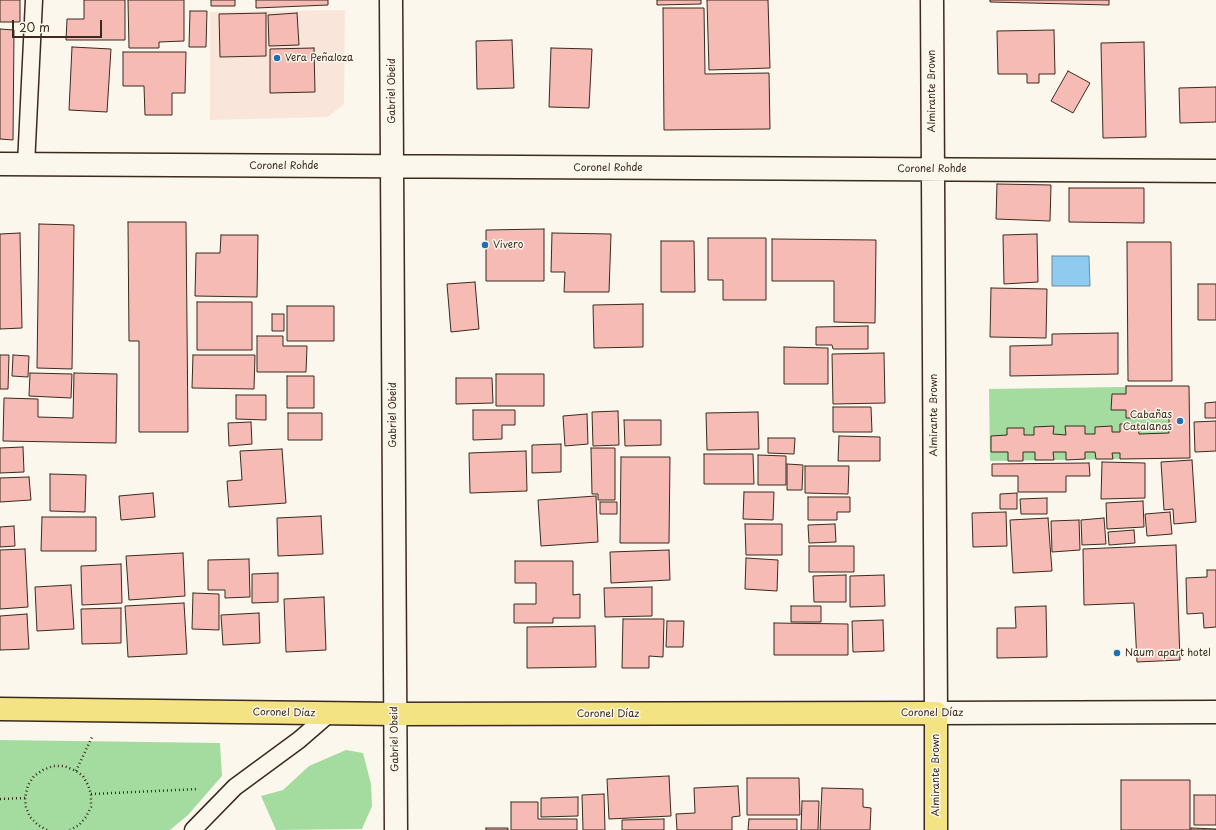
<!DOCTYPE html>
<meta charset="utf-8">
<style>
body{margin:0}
#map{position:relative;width:1216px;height:830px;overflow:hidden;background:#fbf7ec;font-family:"Playpen Sans",sans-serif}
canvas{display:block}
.scale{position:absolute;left:12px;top:20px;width:90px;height:18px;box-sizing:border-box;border:2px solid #3b2a1e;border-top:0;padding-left:5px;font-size:12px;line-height:14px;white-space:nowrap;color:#3b2a1e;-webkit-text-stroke:3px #fbf7ec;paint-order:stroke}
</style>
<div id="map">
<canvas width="1216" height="830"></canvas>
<div class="scale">20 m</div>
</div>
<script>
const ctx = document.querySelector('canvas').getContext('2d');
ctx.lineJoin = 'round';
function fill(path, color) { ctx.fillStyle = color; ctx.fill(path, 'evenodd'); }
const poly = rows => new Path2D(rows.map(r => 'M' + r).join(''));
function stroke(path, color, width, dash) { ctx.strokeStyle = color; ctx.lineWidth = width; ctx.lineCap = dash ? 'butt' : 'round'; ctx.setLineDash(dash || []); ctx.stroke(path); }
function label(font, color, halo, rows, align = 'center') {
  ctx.font = font + ' "Playpen Sans",sans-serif'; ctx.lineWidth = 3; ctx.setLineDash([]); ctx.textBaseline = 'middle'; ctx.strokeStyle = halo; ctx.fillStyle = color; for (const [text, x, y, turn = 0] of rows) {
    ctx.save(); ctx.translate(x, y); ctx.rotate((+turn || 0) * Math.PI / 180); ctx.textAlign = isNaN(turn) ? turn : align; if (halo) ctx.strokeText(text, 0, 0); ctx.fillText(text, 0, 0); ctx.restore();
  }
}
fill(poly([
 [345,10,344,104,328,117,210,120,210,12]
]), '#fae5db');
fill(poly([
 [1189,386,1190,458,990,461,989,389],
 [0,740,220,743,222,776,188,815,170,830,0,830],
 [346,750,363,753,371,784,372,806,362,829,276,830,261,796,283,790,309,766]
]), '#a4dca0');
const water = poly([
 [1052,256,1089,256,1090,286,1052,286,1052,256]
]);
fill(water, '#8ecbee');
stroke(water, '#6d8b9b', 1);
const building = poly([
 [0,0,20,0,20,22,0,22,0,0],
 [84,0,125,0,125,40,66,40,67,19,84,19,84,0],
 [128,0,184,0,184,41,159,42,159,48,129,48,128,0],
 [211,0,235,0,235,6,211,6,211,0],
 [256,0,328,0,328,5,256,8,256,0],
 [657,0,701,0,701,4,657,5,657,0],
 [707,0,768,0,770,68,709,70,707,0],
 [990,0,1109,0,1109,5,990,2,990,0],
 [663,8,704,8,705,74,769,73,770,129,664,130,663,8],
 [190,11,207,11,206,47,189,47,190,11],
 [266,13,266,56,220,57,219,14,266,13],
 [297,13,299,45,269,46,268,15,297,13],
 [0,29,14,30,13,140,0,139,0,29],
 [1054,30,1055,74,1039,74,1039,83,1027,83,1027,74,998,74,997,31,1054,30],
 [512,40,514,88,477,89,476,41,512,40],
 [1144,42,1146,137,1103,138,1101,43,1144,42],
 [72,47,111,49,107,112,69,110,72,47],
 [314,48,315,92,270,93,270,49,314,48],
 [551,48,592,49,589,108,549,107,551,48],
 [123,52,186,52,185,93,172,93,172,115,145,115,144,86,123,86,123,52],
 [1068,71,1090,83,1073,113,1051,101,1068,71],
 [1216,87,1216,122,1180,123,1179,88,1216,87],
 [997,184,1051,185,1050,221,996,219,997,184],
 [1069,188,1144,188,1144,223,1069,222,1069,188],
 [128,222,186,222,188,432,139,432,139,341,129,341,128,222],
 [39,224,74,225,72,369,37,368,39,224],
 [544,229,544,281,486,281,486,230,544,229],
 [20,233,22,328,0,329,0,234,20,233],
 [552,233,611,234,609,292,564,292,565,272,551,272,552,233],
 [1037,234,1038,282,1004,284,1003,235,1037,234],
 [221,235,258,235,257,297,195,296,196,253,220,253,221,235],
 [708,238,766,238,766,300,723,300,723,280,708,280,708,238],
 [772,239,876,240,875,323,834,322,834,281,772,281,772,239],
 [661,241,694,241,695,292,661,292,661,241],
 [1127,242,1171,242,1172,381,1128,381,1127,242],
 [475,282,479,329,451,332,447,284,475,282],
 [1198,284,1216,284,1216,320,1198,320,1198,284],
 [991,288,1047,289,1046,338,990,337,991,288],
 [197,302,252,302,252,350,197,350,197,302],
 [643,304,643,347,594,348,593,305,643,304],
 [287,306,334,306,334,341,287,341,287,306],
 [272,314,284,314,284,331,272,331,272,314],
 [868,326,868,349,833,349,832,345,816,345,816,327,868,326],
 [1118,333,1118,374,1010,376,1010,346,1052,345,1052,334,1118,333],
 [257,336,283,336,283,346,307,346,306,372,257,372,257,336],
 [784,347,828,348,828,384,784,384,784,347],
 [884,353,885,403,833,404,832,354,884,353],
 [0,355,9,355,8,389,0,389,0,355],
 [13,355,29,356,28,377,12,376,13,355],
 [193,355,255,355,254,389,192,388,193,355],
 [30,373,72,374,71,398,29,396,30,373],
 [74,373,117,374,116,443,3,441,4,398,38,399,38,417,73,418,74,373],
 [496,374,544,374,544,406,496,406,496,374],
 [287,376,314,376,314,408,287,408,287,376],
 [456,378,492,378,493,403,456,404,456,378],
 [1126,386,1189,386,1190,458,1120,459,1120,453,1112,453,1113,459,1096,459,1095,452,1085,452,1085,459,1066,460,1066,452,1053,452,1054,460,1035,460,1035,452,1023,452,1023,461,1008,461,1008,452,991,452,991,436,1007,435,1007,428,1024,428,1024,435,1034,435,1034,427,1054,426,1053,434,1066,435,1065,426,1085,426,1085,434,1095,434,1095,427,1112,426,1112,432,1120,432,1120,424,1138,424,1139,434,1169,433,1169,418,1126,418,1126,410,1111,410,1112,394,1126,394,1126,386],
 [236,395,266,395,266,420,236,419,236,395],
 [1216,402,1216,418,1205,418,1205,403,1216,402],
 [833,407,871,407,872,432,833,432,833,407],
 [473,410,515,410,515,425,502,425,502,439,473,440,473,410],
 [618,411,619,445,593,446,592,412,618,411],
 [758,412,759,449,707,450,706,413,758,412],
 [288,413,322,413,322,440,288,440,288,413],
 [587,414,588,444,565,446,563,416,587,414],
 [624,420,661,420,661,445,625,446,624,420],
 [1216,421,1216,451,1195,452,1194,422,1216,421],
 [251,422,252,444,229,446,228,423,251,422],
 [839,436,880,437,880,461,838,461,839,436],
 [768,438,795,438,794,454,768,453,768,438],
 [561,444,561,472,532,473,532,445,561,444],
 [23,447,24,472,0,473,0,448,23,447],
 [591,448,615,448,615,500,598,500,598,494,592,494,591,448],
 [282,449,286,503,229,507,227,481,242,480,240,451,282,449],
 [526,451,527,491,470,493,469,453,526,451],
 [704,454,753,454,754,484,704,484,704,454],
 [758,455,786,456,786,485,758,485,758,455],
 [621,457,670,457,669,543,620,543,621,457],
 [1192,460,1196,522,1174,524,1173,509,1164,510,1161,462,1192,460],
 [1102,462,1145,463,1145,498,1101,499,1102,462],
 [1089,463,1090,476,1066,476,1066,492,1018,492,1018,476,992,476,992,464,1089,463],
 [787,464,803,465,802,490,787,490,787,464],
 [805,466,849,466,848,494,805,493,805,466],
 [50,474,86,475,85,512,50,511,50,474],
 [29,477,31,500,0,502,0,478,29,477],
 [744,492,774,492,773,520,743,519,744,492],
 [153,493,155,517,121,520,119,496,153,493],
 [1017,493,1017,509,1000,509,1000,494,1017,493],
 [596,496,598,542,541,546,538,500,596,496],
 [808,497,850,497,850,512,837,512,837,520,808,520,808,497],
 [1047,498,1047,514,1021,514,1020,499,1047,498],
 [1143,501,1144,527,1107,529,1106,503,1143,501],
 [600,502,617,502,617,514,600,514,600,502],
 [1006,512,1007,546,973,547,972,513,1006,512],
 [1170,512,1172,534,1147,536,1145,514,1170,512],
 [321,516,323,554,278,556,277,518,321,516],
 [42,517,96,517,96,551,41,551,42,517],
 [1048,518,1052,571,1013,573,1010,520,1048,518],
 [1104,518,1106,544,1082,545,1081,520,1104,518],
 [1079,520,1080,550,1052,552,1051,521,1079,520],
 [745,524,782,524,782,555,746,555,745,524],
 [835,524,836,542,809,543,808,525,835,524],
 [14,526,15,546,0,547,0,527,14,526],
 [1134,530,1135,543,1109,545,1108,532,1134,530],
 [1176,545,1180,660,1137,662,1134,603,1084,605,1083,549,1176,545],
 [809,546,854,546,854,572,809,572,809,546],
 [25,549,28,607,0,609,0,550,25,549],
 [669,550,670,580,611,583,610,552,669,550],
 [183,553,185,596,129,600,126,556,183,553],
 [746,558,778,560,777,591,745,589,746,558],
 [249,559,250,597,225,598,225,590,208,590,208,560,249,559],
 [515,561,573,561,573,595,580,594,580,618,553,618,553,623,514,623,514,604,536,604,536,583,515,583,515,561],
 [121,564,122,603,82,605,81,566,121,564],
 [1207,570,1216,570,1216,627,1204,628,1203,613,1187,614,1186,578,1207,577,1207,570],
 [278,573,278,602,252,603,252,574,278,573],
 [846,575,846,602,814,602,813,576,846,575],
 [884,575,885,606,850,607,850,576,884,575],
 [71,585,74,629,37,631,35,587,71,585],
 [652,587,652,616,605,617,604,588,652,587],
 [193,593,219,594,219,630,192,629,193,593],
 [324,597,326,650,286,652,284,599,324,597],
 [184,603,187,654,128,657,125,606,184,603],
 [791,606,821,606,821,622,791,622,791,606],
 [1046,606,1047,657,997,658,997,628,1016,628,1015,607,1046,606],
 [121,608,121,643,82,644,81,609,121,608],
 [259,613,260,643,223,645,221,615,259,613],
 [27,614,29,649,0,650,0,616,27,614],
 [623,619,664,619,663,657,649,656,649,668,622,668,623,619],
 [883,620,884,651,853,652,852,621,883,620],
 [667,621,684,621,683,647,666,647,667,621],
 [774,623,848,624,848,655,774,655,774,623],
 [595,626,596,667,527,668,527,627,595,626],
 [669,776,671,816,609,819,607,779,669,776],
 [747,778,799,778,800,815,747,815,747,778],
 [1121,780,1190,780,1190,830,1121,830,1121,780],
 [738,786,740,816,732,817,732,830,677,830,676,814,695,813,694,788,738,786],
 [822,788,863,789,863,807,871,808,870,830,820,830,822,788],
 [604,794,605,830,583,830,582,795,604,794],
 [1194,795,1216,795,1216,825,1194,825,1194,795],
 [578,797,578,816,541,817,541,798,578,797],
 [802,801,819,801,818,830,801,830,802,801],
 [511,802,538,802,538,819,577,819,577,830,511,830,511,802],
 [664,819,664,830,622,830,622,820,664,819],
 [749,819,797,819,797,830,748,830,749,819],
 [486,828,508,828,508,830,486,830,486,828],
 [1191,828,1216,829,1216,830,1191,830,1191,828]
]);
fill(building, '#f6bbb4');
stroke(building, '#3b2a1e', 1);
const lane = poly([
 [26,165,34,0],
 [193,830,235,787,299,740,329,714]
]);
const street = poly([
 [391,0,396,830],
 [932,0,936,713,1216,712],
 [0,164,1216,171]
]);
const primary = poly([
 [0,709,394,714,936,713,936,830]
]);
stroke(lane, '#3b2a1e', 19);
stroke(street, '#3b2a1e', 25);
stroke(primary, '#3b2a1e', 25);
stroke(poly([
 [76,771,92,737],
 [91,794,198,789],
 [0,799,25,798],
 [47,830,38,825,30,817,26,807,25,798,28,785,34,776,43,770,53,766,64,766,76,771,83,776,88,785,91,794,91,807,86,817,79,825,70,830]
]), '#3b2a1e', 2.5, [1, 3]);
stroke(lane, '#fbf7ec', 16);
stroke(street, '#fbf7ec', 22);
stroke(primary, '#f4e382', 22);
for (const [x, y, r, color] of [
 [277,58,4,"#1f6fb2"],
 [485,245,4,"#1f6fb2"],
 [1180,421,4,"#1f6fb2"],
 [1117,653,4,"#1f6fb2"]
]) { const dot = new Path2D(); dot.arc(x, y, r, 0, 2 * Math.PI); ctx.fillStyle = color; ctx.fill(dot); stroke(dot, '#fbf7ec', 1.5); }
label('10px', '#3b2a1e', '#fbf7ec', [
 ["Vera Peñaloza",285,58],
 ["Vivero",493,245],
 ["Cabañas",1172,415,"right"],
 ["Catalanas",1172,427,"right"],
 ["Naum apart hotel",1125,653]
], 'left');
label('10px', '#3b2a1e', '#fbf7ec', [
 ["Gabriel Obeid",392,91,-90],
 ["Almirante Brown",932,91,-90],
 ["Coronel Rohde",284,166],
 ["Coronel Rohde",608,168],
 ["Coronel Rohde",932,169],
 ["Gabriel Obeid",393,415,-90],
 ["Almirante Brown",934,415,-90],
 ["Coronel Díaz",284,713,1],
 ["Coronel Díaz",932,713],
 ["Coronel Díaz",608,714],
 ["Gabriel Obeid",395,739,-91],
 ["Almirante Brown",936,775,-90]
]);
</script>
